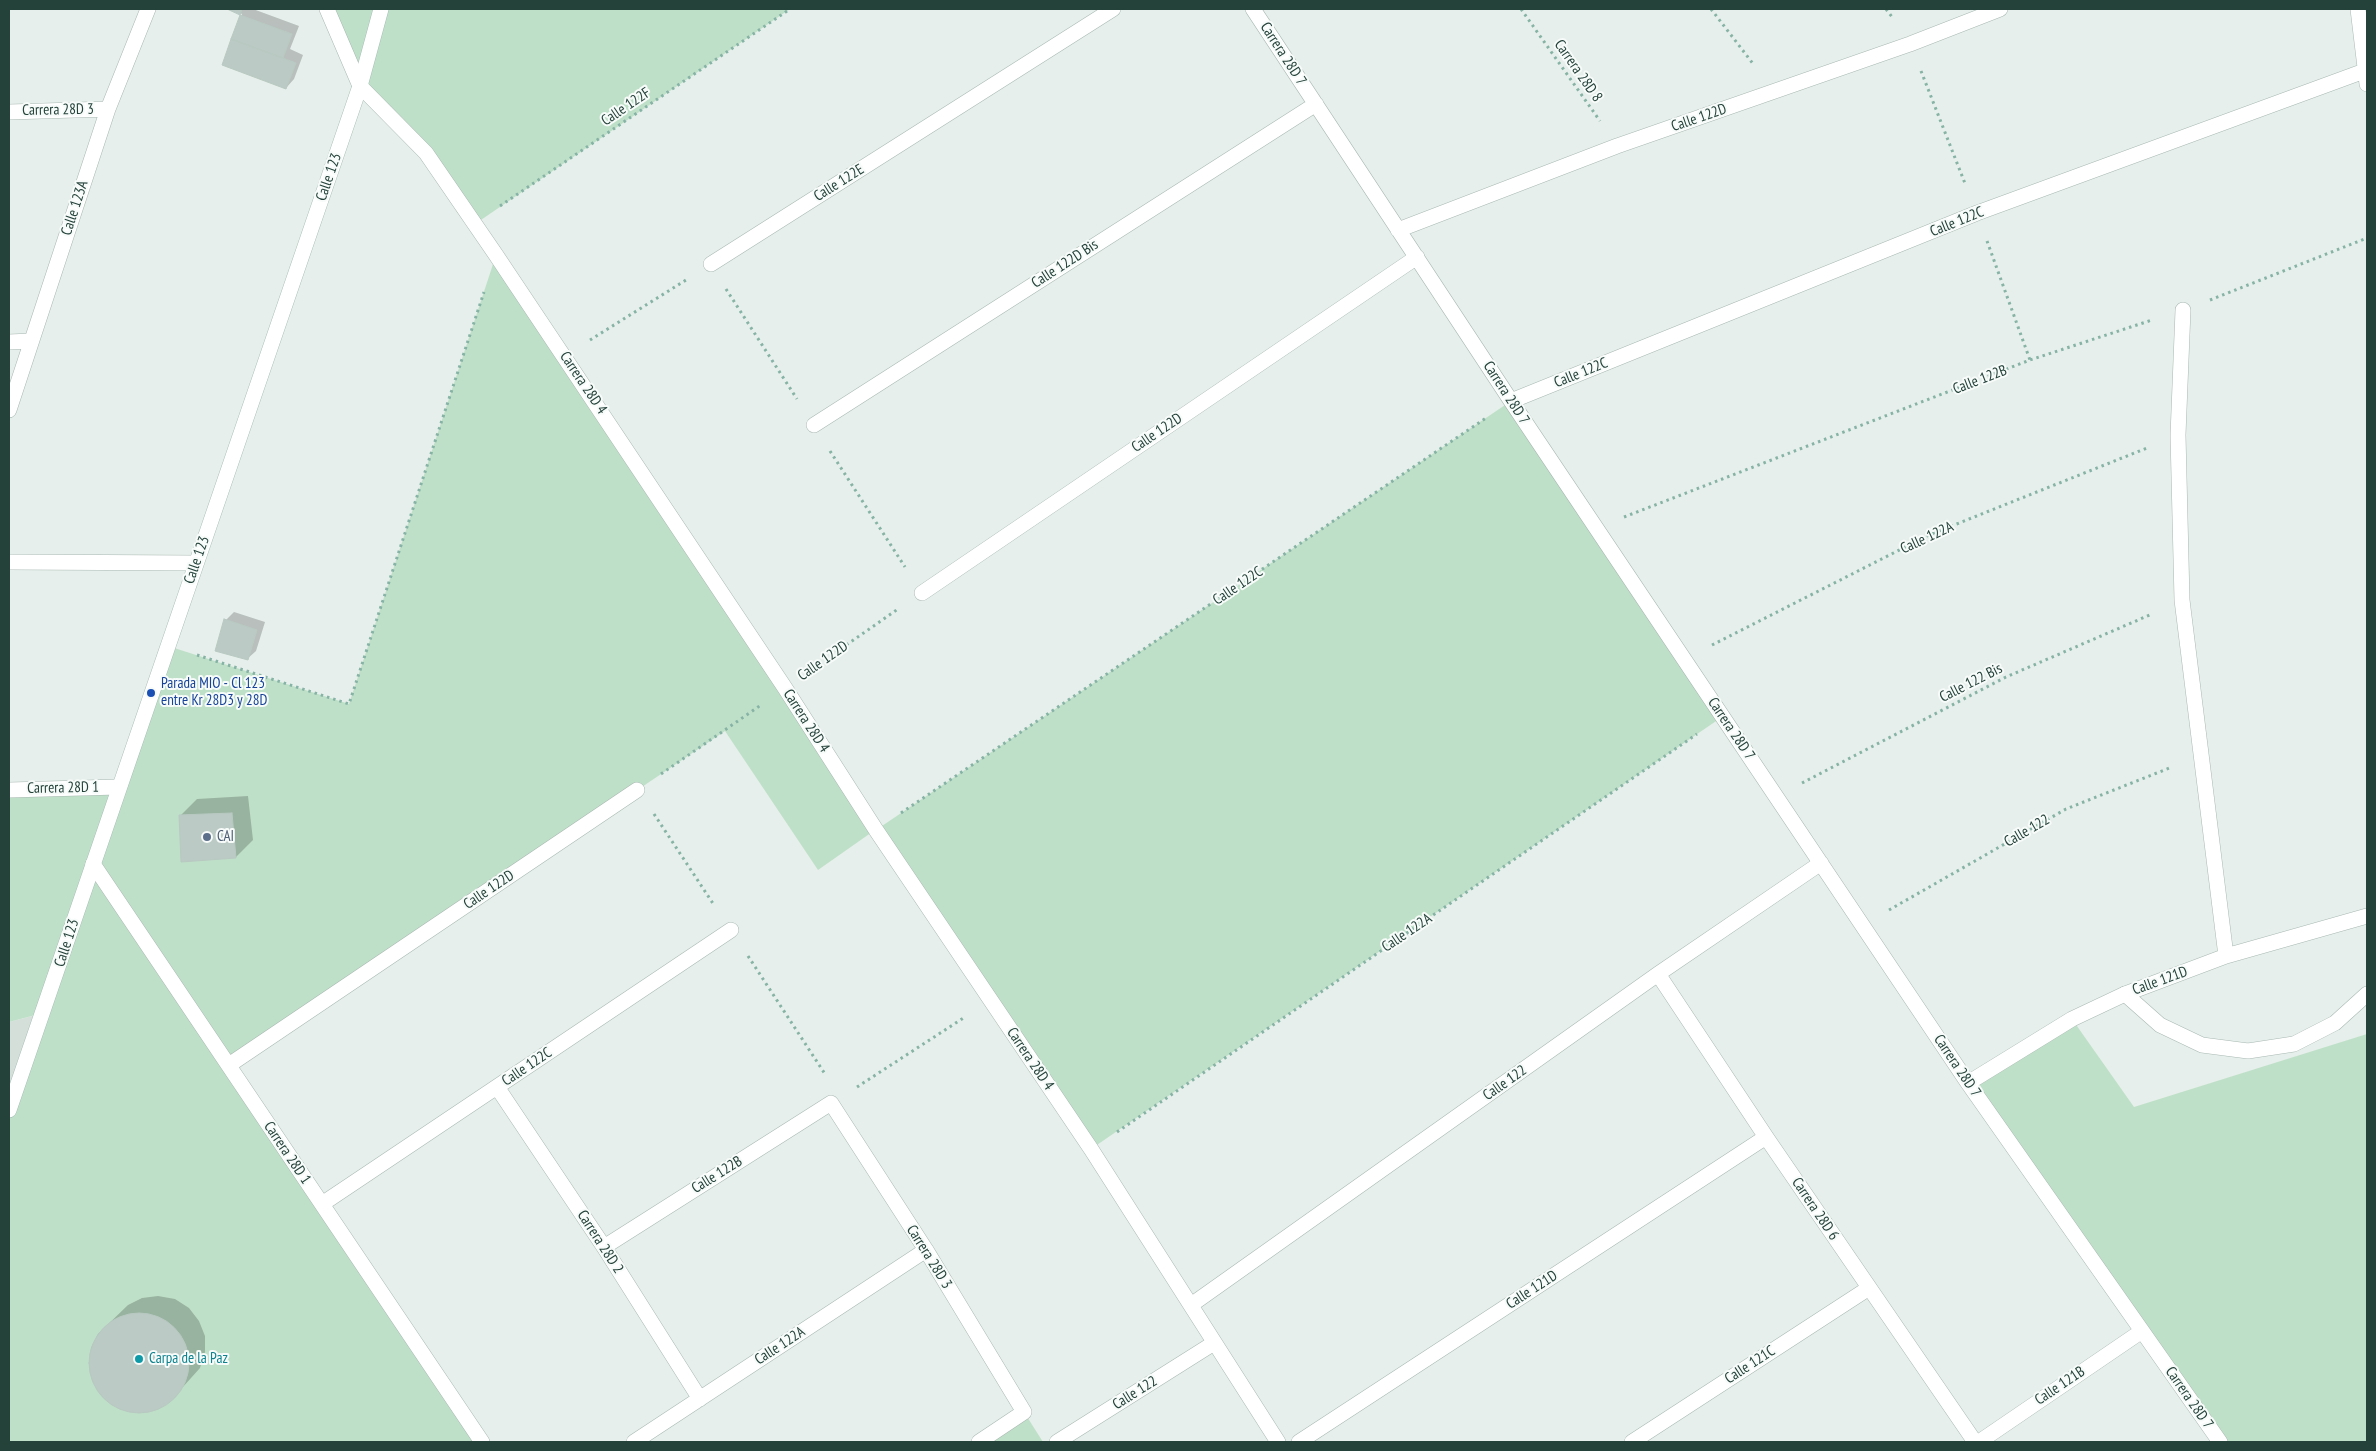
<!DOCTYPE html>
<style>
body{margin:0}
#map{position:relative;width:2376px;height:1451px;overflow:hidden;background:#e6efeb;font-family:"PT Sans Narrow",sans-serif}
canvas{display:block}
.frame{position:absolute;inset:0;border:10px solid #24423a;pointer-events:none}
</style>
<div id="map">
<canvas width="2376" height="1451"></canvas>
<div class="frame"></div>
</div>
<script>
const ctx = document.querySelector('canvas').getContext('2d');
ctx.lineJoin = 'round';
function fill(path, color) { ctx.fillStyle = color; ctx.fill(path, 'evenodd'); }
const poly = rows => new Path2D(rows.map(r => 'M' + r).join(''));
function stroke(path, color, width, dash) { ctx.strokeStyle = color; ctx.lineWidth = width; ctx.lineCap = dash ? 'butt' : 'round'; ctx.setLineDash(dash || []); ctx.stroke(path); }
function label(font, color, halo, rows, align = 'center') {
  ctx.font = font + ' "PT Sans Narrow",sans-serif'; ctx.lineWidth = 4; ctx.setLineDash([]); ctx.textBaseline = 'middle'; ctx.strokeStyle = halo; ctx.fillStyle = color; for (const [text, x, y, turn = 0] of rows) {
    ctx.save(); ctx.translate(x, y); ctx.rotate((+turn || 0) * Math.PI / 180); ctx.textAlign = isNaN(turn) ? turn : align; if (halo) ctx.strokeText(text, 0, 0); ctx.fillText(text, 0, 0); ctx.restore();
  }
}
fill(poly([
 [44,1013,9,1110,9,1022]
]), '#d4dfda');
fill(poly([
 [327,9,790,9,475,224,426,153,360,86],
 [496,255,876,830,1511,401,1722,717,1091,1149,875,830,818,870,725,731,229,1065,482,1442,9,1442,9,1110,43,1013,9,1022,9,790,118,787,168,646,349,704],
 [2072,1019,2134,1107,2367,1034,2367,1442,2220,1442,1968,1083],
 [1024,1412,1043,1442,979,1442]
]), '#bfe0c8');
fill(poly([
 [230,9,253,9,299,26,290,49,303,55,294,79,286,88,223,64,242,14],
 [234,612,265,622,256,651,247,659,226,620],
 [248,796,253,840,236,857,180,816,197,799],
 [158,1296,175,1299,189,1308,199,1321,205,1336,205,1352,200,1368,173,1398,159,1407,143,1412,127,1411,112,1405,100,1394,92,1380,89,1364,91,1348,98,1334,128,1305,142,1298]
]), '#0003');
const building = poly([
 [227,9,242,9,240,15,227,9],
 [240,15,292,34,283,58,231,39,240,15],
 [231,39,296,63,286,89,222,65,231,39],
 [224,619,257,630,248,660,215,651,224,619],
 [232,813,236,858,181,862,179,815,232,813],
 '89 1363a50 50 0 1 1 100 0a50 50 0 1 1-100 0Z'
]);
fill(building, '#bbcac4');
stroke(building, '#b8c9c2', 1);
const lane = poly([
 [2125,994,2160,1025,2202,1045,2248,1051,2294,1044,2335,1023,2367,994]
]);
const street = poly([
 [327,9,360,86,426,153,496,255,785,688,876,830,1091,1149,1278,1442],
 [1253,9,1511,401,1968,1083,2220,1442],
 [2358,9,2367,84],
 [9,112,108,109],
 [1398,230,1617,146,1910,44,2000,9],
 [711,264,1113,9],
 [2183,310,2178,435,2182,600,2226,956],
 [9,342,31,341],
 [1511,401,1977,213,2367,70],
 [9,410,108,109,148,9],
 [814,425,1316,104],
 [9,562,196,563],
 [922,593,1417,257],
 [9,790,118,787],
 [93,864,482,1442],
 [1658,974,1766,1137,1975,1442],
 [229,1065,637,790],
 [1968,1083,2072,1019,2125,994,2226,956,2367,916],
 [497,1087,604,1247,700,1399],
 [322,1204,731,930],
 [604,1247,831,1103,926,1250,1024,1412,979,1442],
 [1191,1305,1658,974,1821,863],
 [634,1442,926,1250],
 [1057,1442,1214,1343],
 [1299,1442,1766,1137],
 [1632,1442,1869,1288],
 [1979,1442,2142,1331]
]);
const secondary = poly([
 [9,1110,360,86,381,9]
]);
stroke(lane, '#a8b8b2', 16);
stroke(street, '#a8b8b2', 16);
stroke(secondary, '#a4bbb3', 16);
stroke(poly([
 [1521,9,1600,121],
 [1711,9,1754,65],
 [1886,9,1892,17],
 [1921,71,1966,186],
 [500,206,790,9],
 [1987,241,2030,360],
 [726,289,797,399],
 [2210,300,2367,238],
 [590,340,686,280],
 [830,451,905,567],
 [1624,517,2030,360,2152,320],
 [1712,645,1929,535,2147,448],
 [197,655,349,704,484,292],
 [809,671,898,609],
 [661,774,761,705],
 [1802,783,2006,677,2152,614],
 [901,813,1486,418],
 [654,814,714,905],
 [1889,910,2066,809,2172,767],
 [748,956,825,1074],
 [857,1087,965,1017],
 [1117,1132,1697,734]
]), '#86b3a5', 3, [2.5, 4]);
stroke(lane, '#fff', 15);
stroke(street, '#fff', 15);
stroke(secondary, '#fff', 15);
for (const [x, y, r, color] of [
 [151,693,5,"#1a4fb4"],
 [207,837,5,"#5c6f8a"],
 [139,1359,5,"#0f9aa8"]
]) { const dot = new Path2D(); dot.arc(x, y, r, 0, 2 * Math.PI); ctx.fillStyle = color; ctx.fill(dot); stroke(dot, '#f7fbf9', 2); }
label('15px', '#24423a', '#f7fbf9', [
 ["Carrera 28D 7",1283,54,57],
 ["Carrera 28D 8",1578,71,55],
 ["Calle 122F",626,107,-34],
 ["Carrera 28D 3",58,110,-1],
 ["Calle 122D",1699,118,-19],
 ["Calle 123",329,177,-71],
 ["Calle 122E",839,183,-32],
 ["Calle 123A",75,208,-72],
 ["Calle 122C",1957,222,-22],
 ["Calle 122D Bis",1065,264,-33],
 ["Calle 122C",1581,373,-22],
 ["Calle 122B",1980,380,-21],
 ["Carrera 28D 4",583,383,56],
 ["Carrera 28D 7",1506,393,57],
 ["Calle 122D",1157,433,-34],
 ["Calle 122A",1927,538,-25],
 ["Calle 123",197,560,-71],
 ["Calle 122C",1238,586,-34],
 ["Calle 122D",823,661,-35],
 ["Calle 122 Bis",1971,683,-27],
 ["Carrera 28D 4",806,721,57],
 ["Carrera 28D 7",1731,729,56],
 ["Carrera 28D 1",63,788,-1],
 ["Calle 122",2027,831,-30],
 ["Calle 122D",489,890,-34],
 ["Calle 122A",1407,933,-34],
 ["Calle 123",67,943,-72],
 ["Calle 121D",2160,981,-20],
 ["Carrera 28D 4",1030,1059,56],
 ["Carrera 28D 7",1957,1066,56],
 ["Calle 122C",527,1067,-34],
 ["Calle 122",1505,1083,-35],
 ["Carrera 28D 1",287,1153,56],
 ["Calle 122B",717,1175,-32],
 ["Carrera 28D 6",1815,1209,56],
 ["Carrera 28D 2",600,1242,57],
 ["Carrera 28D 3",929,1257,58],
 ["Calle 121D",1532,1290,-33],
 ["Calle 122A",780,1346,-33],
 ["Calle 121C",1750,1365,-33],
 ["Calle 121B",2060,1386,-34],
 ["Calle 122",1135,1393,-32],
 ["Carrera 28D 7",2189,1398,55]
]);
label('15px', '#164399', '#f7fbf9', [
 ["Parada MIO - Cl 123",161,684],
 ["entre Kr 28D3 y 28D",161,701]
], 'left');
label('15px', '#4e5e75', '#f7fbf9', [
 ["CAI",217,837]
], 'left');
label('15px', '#0d838f', '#f7fbf9', [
 ["Carpa de la Paz",149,1359]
], 'left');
</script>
